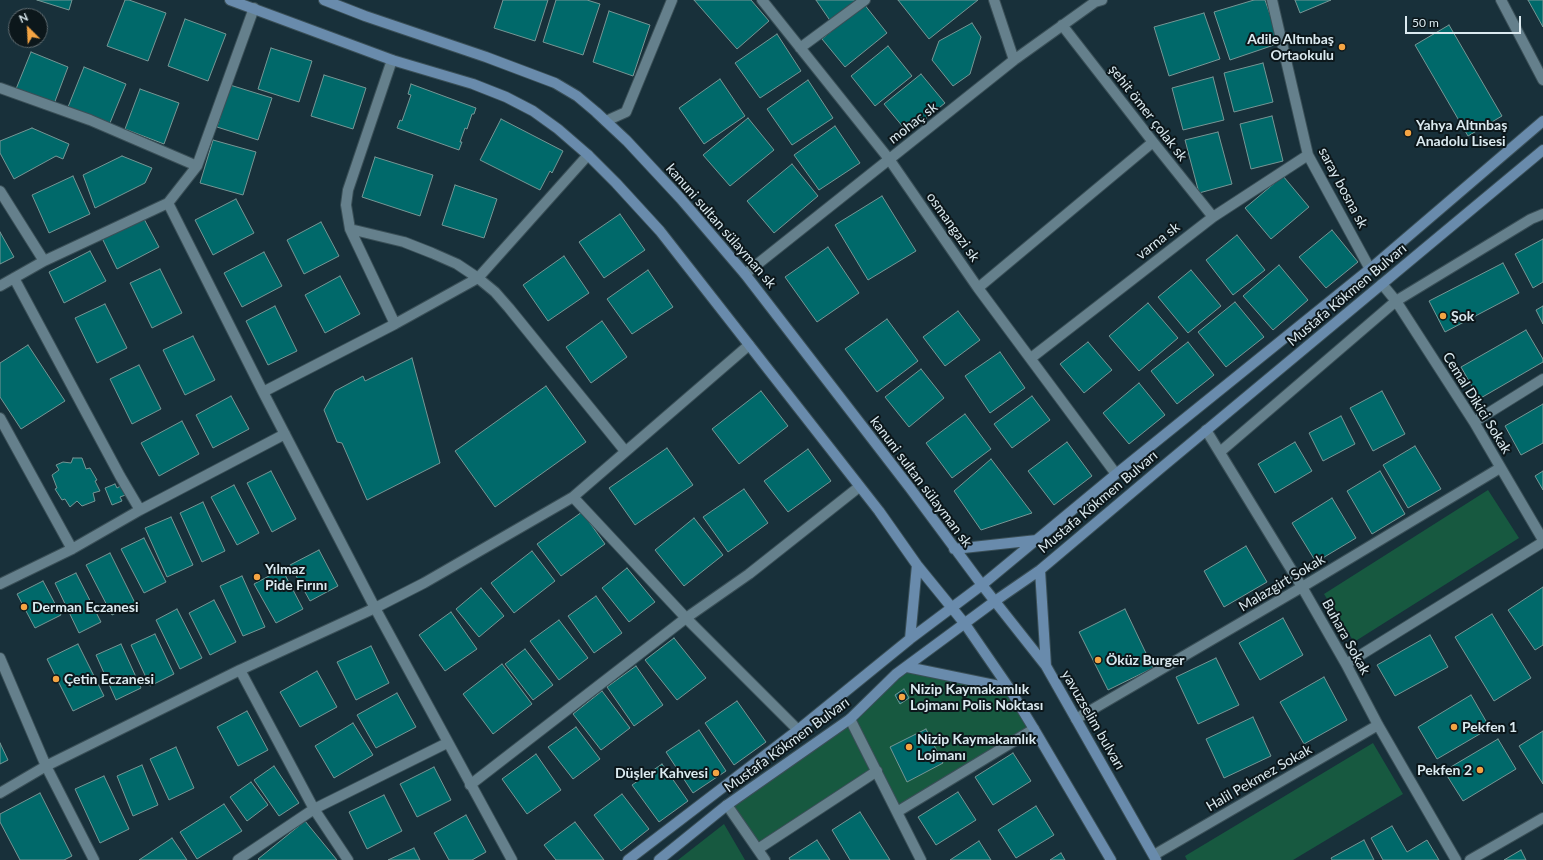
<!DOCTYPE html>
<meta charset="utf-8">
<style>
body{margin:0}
#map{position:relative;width:1543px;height:860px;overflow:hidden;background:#18303a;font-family:Lato,sans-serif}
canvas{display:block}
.north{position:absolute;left:8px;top:8px;width:40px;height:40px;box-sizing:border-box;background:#0c171b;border:1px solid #5f6b70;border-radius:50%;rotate:336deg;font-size:11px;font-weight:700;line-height:16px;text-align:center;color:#dbeaf0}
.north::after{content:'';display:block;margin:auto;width:14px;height:18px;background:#f4a443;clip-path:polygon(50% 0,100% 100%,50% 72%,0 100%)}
.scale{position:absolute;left:1405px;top:16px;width:116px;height:18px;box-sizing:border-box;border:2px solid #dbeaf0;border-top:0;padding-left:5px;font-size:12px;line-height:14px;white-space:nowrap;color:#dbeaf0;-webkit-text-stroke:3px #0c171b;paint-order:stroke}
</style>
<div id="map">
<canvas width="1543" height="860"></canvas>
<div class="north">N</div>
<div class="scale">50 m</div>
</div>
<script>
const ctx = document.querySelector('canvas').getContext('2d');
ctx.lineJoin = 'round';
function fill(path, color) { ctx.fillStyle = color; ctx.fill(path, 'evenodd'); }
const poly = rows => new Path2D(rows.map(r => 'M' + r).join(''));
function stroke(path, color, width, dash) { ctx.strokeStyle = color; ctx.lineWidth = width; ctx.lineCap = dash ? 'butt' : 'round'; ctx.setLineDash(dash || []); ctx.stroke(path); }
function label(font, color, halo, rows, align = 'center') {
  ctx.font = font + ' Lato,sans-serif'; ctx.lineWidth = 4; ctx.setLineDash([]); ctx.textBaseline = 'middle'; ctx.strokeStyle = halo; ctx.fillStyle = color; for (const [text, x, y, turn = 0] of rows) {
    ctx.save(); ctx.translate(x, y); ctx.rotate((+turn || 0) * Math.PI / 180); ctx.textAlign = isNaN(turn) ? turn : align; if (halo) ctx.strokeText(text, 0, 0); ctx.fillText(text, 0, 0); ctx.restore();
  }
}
fill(poly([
 [1488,490,1519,538,1354,642,1324,594],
 [907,667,1009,688,1034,729,897,812,877,772,758,849,727,805,850,719],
 [1373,743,1403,794,1293,860,1187,860,1185,856],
 [724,824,745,860,678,860]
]), '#175940');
const building = poly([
 [37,0,72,0,69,10,37,0],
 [125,0,129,0,166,13,148,61,107,46,125,0],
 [503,0,548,0,535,41,494,28,503,0],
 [556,0,587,0,600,4,583,55,543,42,556,0],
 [694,0,751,0,769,21,737,49,694,0],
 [816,0,859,0,831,22,816,0],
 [898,0,978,0,929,39,898,0],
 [1254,0,1265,0,1280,43,1230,60,1214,12,1254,0],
 [1295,0,1331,0,1300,13,1295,0],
 [1528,0,1543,0,1543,27,1528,0],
 [864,4,887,33,845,67,822,39,864,4],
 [609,11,650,25,633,76,593,62,609,11],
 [1204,13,1220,59,1169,76,1154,27,1204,13],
 [185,19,226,34,208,81,168,66,185,19],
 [972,23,981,37,970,74,953,86,932,60,939,41,972,23],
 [1449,25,1502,116,1468,136,1415,45,1449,25],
 [777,34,801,71,760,98,735,63,777,34],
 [888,46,912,76,875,106,851,76,888,46],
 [271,48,312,61,299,102,258,89,271,48],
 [31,52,68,67,54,104,16,89,31,52],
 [1263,63,1273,102,1234,112,1224,73,1263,63],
 [84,67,126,84,110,123,68,107,84,67],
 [921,74,945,103,908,133,884,104,921,74],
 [324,75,366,88,353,129,311,116,324,75],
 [1213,77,1224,120,1183,130,1172,88,1213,77],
 [720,79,745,116,704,144,679,108,720,79],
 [808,80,833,118,792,145,767,109,808,80],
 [411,84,476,108,474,114,472,114,467,129,465,128,460,142,462,142,459,150,397,128,400,120,402,121,411,95,408,94,411,84],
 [230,85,272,98,258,140,217,127,230,85],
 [140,89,179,103,164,144,125,129,140,89],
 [1272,116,1283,161,1251,169,1240,124,1272,116],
 [748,118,774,150,730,186,703,155,748,118],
 [501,119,563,151,552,173,550,171,540,190,480,160,501,119],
 [835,126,860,163,819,190,794,155,835,126],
 [32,128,69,144,63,159,56,156,14,179,0,153,0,141,32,128],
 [1218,132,1232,184,1199,193,1185,140,1218,132],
 [213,140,256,152,243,195,200,183,213,140],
 [122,156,152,168,145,183,95,208,83,175,122,156],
 [375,157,433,175,420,216,362,197,375,157],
 [792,164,818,196,774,233,747,201,792,164],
 [73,176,90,214,49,233,32,195,73,176],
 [1283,176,1309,207,1271,239,1245,208,1283,176],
 [455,185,497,199,484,238,442,225,455,185],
 [882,196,916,251,868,280,835,225,882,196],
 [236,199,254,233,213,255,195,220,236,199],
 [620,214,645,250,604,278,579,242,620,214],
 [143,217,159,247,117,269,102,238,143,217],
 [321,222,339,256,304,274,287,240,321,222],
 [1332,230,1358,262,1326,288,1299,257,1332,230],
 [0,232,14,257,0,264,0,232],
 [1237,235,1265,270,1233,295,1206,260,1237,235],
 [1543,239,1543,282,1533,288,1515,254,1543,239],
 [828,247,859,293,817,322,785,277,828,247],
 [90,251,106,281,64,303,49,272,90,251],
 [264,252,282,286,242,307,224,273,264,252],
 [564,256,589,293,548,321,523,285,564,256],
 [1503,263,1519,293,1445,332,1429,301,1503,263],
 [1279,265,1308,300,1273,330,1243,296,1279,265],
 [160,269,182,313,152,328,130,283,160,269],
 [648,270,673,307,632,334,607,299,648,270],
 [1191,270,1221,306,1188,333,1158,297,1191,270],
 [340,276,360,314,325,333,305,295,340,276],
 [1235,302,1264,337,1226,367,1198,332,1235,302],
 [1148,303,1178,338,1139,371,1109,336,1148,303],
 [105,304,127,348,97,363,75,318,105,304],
 [275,306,297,351,268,365,246,321,275,306],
 [1543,306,1543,324,1536,310,1543,306],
 [958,311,980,340,945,366,923,337,958,311],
 [887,319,918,361,877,392,845,349,887,319],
 [602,321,627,357,591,383,566,347,602,321],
 [1526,330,1543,359,1543,362,1479,399,1461,367,1526,330],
 [193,336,215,380,185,395,163,350,193,336],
 [1088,342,1112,370,1084,393,1060,364,1088,342],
 [1188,342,1214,375,1177,404,1151,371,1188,342],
 [28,345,65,401,21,429,0,397,0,363,28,345],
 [1000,352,1025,388,990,413,965,376,1000,352],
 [412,358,440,463,367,500,342,443,337,442,324,410,335,391,363,376,365,381,412,358],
 [139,365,161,409,132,424,110,379,139,365],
 [921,369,944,398,909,427,885,397,921,369],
 [1139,383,1165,415,1129,444,1103,413,1139,383],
 [546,386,586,442,495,507,455,451,546,386],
 [761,391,788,426,739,464,712,429,761,391],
 [1382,391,1405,434,1373,451,1350,408,1382,391],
 [231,396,249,429,213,448,196,415,231,396],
 [1032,396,1050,420,1012,448,994,424,1032,396],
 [1543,404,1543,443,1521,455,1505,426,1543,404],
 [965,414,991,449,952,478,926,443,965,414],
 [1341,416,1355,444,1323,461,1309,433,1341,416],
 [182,421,199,454,159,476,141,443,182,421],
 [1067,442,1092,476,1054,505,1028,471,1067,442],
 [1295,442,1312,471,1275,493,1258,464,1295,442],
 [1415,446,1441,489,1408,508,1383,465,1415,446],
 [667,448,693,485,635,525,609,488,667,448],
 [808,449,831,481,788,512,764,481,808,449],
 [73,458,82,458,86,469,90,468,97,480,95,481,100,491,93,493,95,501,82,506,77,501,70,507,65,499,62,500,55,489,57,488,52,475,59,470,56,465,63,462,71,463,73,458],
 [991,459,1032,513,981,530,954,491,991,459],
 [271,471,296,519,272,532,247,483,271,471],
 [1380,471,1405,514,1372,534,1347,491,1380,471],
 [1543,471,1543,490,1535,476,1543,471],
 [115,484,117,488,124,484,128,494,120,497,122,501,112,505,105,488,115,484],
 [234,485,259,533,237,545,211,497,234,485],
 [744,489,768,523,728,552,703,517,744,489],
 [1332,498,1356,538,1316,562,1292,523,1332,498],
 [203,502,225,551,202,562,180,513,203,502],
 [582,512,605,544,561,576,537,544,582,512],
 [171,517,193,565,167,577,145,528,171,517],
 [694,518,723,555,684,586,655,550,694,518],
 [144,538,166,582,144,593,121,549,144,538],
 [1246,546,1267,582,1224,607,1204,571,1246,546],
 [319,550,338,586,310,601,290,565,319,550],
 [532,551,555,581,514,613,491,583,532,551],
 [110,553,135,603,112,615,86,565,110,553],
 [627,568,655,602,629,622,602,588,627,568],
 [282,569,303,609,276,623,254,584,282,569],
 [76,573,101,622,79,633,55,583,76,573],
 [242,576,265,627,243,636,220,586,242,576],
 [43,581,61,615,35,628,17,594,43,581],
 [1543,587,1543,645,1535,650,1508,610,1543,587],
 [481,588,504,616,479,637,456,609,481,588],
 [596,596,622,633,594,653,568,616,596,596],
 [214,600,236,642,210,655,189,613,214,600],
 [177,609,202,658,180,669,156,620,177,609],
 [1125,609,1153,668,1108,690,1079,632,1125,609],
 [451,612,477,649,445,671,419,635,451,612],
 [1492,614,1531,678,1494,701,1455,637,1492,614],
 [1283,618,1303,655,1260,680,1239,643,1283,618],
 [559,620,588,658,559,680,530,641,559,620],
 [155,634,174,674,150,686,131,645,155,634],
 [1430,635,1448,667,1395,696,1377,665,1430,635],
 [674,638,706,678,677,700,645,660,674,638],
 [78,644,104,696,73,711,47,659,78,644],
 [121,644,141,688,116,700,96,655,121,644],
 [371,646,389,683,356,700,337,662,371,646],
 [525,649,553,685,533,700,505,664,525,649],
 [1216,658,1239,705,1198,724,1176,677,1216,658],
 [502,664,532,704,493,734,463,694,502,664],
 [636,666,663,705,634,726,607,687,636,666],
 [317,671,337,707,300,727,280,692,317,671],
 [1324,677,1347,720,1304,744,1280,702,1324,677],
 [904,689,909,698,900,704,895,695,904,689],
 [602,691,630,728,601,750,573,714,602,691],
 [397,693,416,727,376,748,357,715,397,693],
 [1471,695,1490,728,1437,759,1418,727,1471,695],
 [737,701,766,742,734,765,705,723,737,701],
 [247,711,268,750,238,766,217,727,247,711],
 [1253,717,1271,756,1224,778,1206,739,1253,717],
 [353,723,373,755,334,778,315,746,353,723],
 [576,727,600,759,573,779,548,747,576,727],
 [926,729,943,763,907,782,890,747,926,729],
 [699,730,726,771,693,793,666,752,699,730],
 [1543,731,1543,784,1519,746,1543,731],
 [1498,739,1516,769,1463,801,1444,771,1498,739],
 [0,743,8,760,0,764,0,743],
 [176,747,194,788,169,800,150,759,176,747],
 [1013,753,1031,781,993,805,975,777,1013,753],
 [536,754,561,790,527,814,502,779,536,754],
 [662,764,688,801,659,822,632,785,662,764],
 [142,765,158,805,133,816,117,776,142,765],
 [274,766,299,803,279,816,254,780,274,766],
 [434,767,451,800,417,817,400,784,434,767],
 [104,776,129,829,100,843,75,789,104,776],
 [251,782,268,805,247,821,230,797,251,782],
 [958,792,976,820,936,845,918,817,958,792],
 [40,793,72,856,64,860,20,860,0,822,0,814,40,793],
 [622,794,649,829,621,851,594,815,622,794],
 [384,795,402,831,367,849,349,812,384,795],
 [224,804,242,831,197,859,180,832,224,804],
 [1036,806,1054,835,1016,858,998,830,1036,806],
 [860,812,890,860,850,860,832,830,860,812],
 [466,815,486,852,472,860,449,860,434,833,466,815],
 [305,821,337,860,259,860,258,859,305,821],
 [575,822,604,860,556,860,544,845,575,822],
 [1392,826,1407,852,1427,840,1439,860,1383,860,1371,838,1392,826],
 [172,838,187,860,139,860,172,838],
 [817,840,830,860,790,860,789,858,817,840],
 [1364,840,1374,860,1332,860,1331,858,1364,840],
 [979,841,991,860,950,860,979,841],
 [414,848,420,860,388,860,414,848],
 [1521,850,1526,860,1504,860,1521,850],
 [1061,853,1065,860,1050,860,1061,853]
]);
fill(building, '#00696a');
stroke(building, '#769695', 1);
const minor = poly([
 [762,0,889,159,978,288,1116,474],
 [994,0,1014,60],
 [1272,0,1308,155,1370,269],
 [1501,0,1543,80],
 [254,8,197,166,168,203,263,392,375,608,512,860],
 [1062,25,1153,142,1213,217],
 [800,48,865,0],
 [392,60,348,190,346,205,350,229,404,242,432,253,457,264,478,278,495,292,509,308,625,451],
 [0,88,90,120,197,166],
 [606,121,626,112,672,0],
 [0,191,44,261],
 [350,229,395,324],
 [745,274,1014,60,1095,2,1102,0],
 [14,278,120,476,140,510],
 [1382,284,1396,301,1474,422,1543,540],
 [0,286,44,261,168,203],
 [978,288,1153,142],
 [1031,358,1213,217,1308,155],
 [263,392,395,324,478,278,588,155],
 [0,418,72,549],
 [1474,422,1543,379],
 [1206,430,1302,587,1346,664,1378,725,1456,860],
 [1220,452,1396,301,1531,219,1543,214],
 [573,497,686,618,798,730],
 [0,584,72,549,140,510,285,434],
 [0,658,46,766,94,860],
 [1346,664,1543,542],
 [240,670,314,809,348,860],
 [850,719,921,860],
 [1076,719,1302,587,1500,468],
 [470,785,686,618,749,574,859,487],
 [0,793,46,766,240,670,375,608,424,583,573,497,749,345],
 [727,805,765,860],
 [897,812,1034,729],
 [758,849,877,771],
 [1154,855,1378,725],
 [238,860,314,809,447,743],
 [1470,860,1543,818]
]);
const secondary = poly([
 [230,0,392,60,473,84,506,97,533,111,558,129,588,155,616,183,660,231,879,511,917,565,965,624,1009,688,1034,729,1111,860],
 [324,0,365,16,486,57,555,83,577,96,596,112,627,141,681,199,745,274,910,488,982,585,1046,666,1156,860],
 [954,549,1037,540],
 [1040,570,1046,666],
 [910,639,917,565],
 [907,667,1009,688],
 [628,860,798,730,910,639,982,585,1116,474,1370,269,1543,121],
 [659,860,727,805,850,719,896,674,995,601,1040,570,1161,468,1543,150]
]);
stroke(minor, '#3a4f57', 12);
stroke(secondary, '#3a4f57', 12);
stroke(minor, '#65808c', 10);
stroke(secondary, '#698bac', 10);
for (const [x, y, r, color] of [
 [1342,47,4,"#f4a443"],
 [1408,133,4,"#f4a443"],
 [1443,316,4,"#f4a443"],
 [257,577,4,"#f4a443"],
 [24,607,4,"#f4a443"],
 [1098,660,4,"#f4a443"],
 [56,679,4,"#f4a443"],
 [902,697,4,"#f4a443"],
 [1454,727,4,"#f4a443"],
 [909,747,4,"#f4a443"],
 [1480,770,4,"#f4a443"],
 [716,773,4,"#f4a443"]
]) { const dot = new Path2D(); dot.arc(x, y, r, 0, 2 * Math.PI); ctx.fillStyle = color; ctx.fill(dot); stroke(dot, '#0c171b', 1.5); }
label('bold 14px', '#dbeaf0', '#0c171b', [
 ["Adile Altınbaş",1334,39,"right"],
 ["Ortaokulu",1334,55,"right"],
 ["Yahya Altınbaş",1416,125],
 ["Anadolu Lisesi",1416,141],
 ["Şok",1451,316],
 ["Yılmaz",265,569],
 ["Pide Fırını",265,585],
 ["Derman Eczanesi",32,607],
 ["Öküz Burger",1106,660],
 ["Çetin Eczanesi",64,679],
 ["Nizip Kaymakamlık",910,689],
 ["Lojmanı Polis Noktası",910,705],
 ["Pekfen 1",1462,727],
 ["Nizip Kaymakamlık",917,739],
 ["Lojmanı",917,755],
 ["Pekfen 2",1472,770,"right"],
 ["Düşler Kahvesi",708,773,"right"]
], 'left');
label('14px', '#dbeaf0', '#0c171b', [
 ["şehit ömer çolak sk",1148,113,52],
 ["mohaç sk",913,123,-38],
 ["saray bosna sk",1343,188,62],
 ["kanuni sultan sülayman sk",721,226,49],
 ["osmangazi sk",953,227,55],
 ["varna sk",1158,241,-38],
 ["Mustafa Kökmen Bulvarı",1347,295,-40],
 ["Cemal Dikici Sokak",1477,403,58],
 ["kanuni sultan sülayman sk",921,482,53],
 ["Mustafa Kökmen Bulvarı",1098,502,-40],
 ["Malazgirt Sokak",1282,583,-31],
 ["Buhara Sokak",1346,637,61],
 ["yavuzselim bulvarı",1093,720,60],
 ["Mustafa Kökmen Bulvarı",787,745,-36],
 ["Halil Pekmez Sokak",1259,778,-30]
]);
</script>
